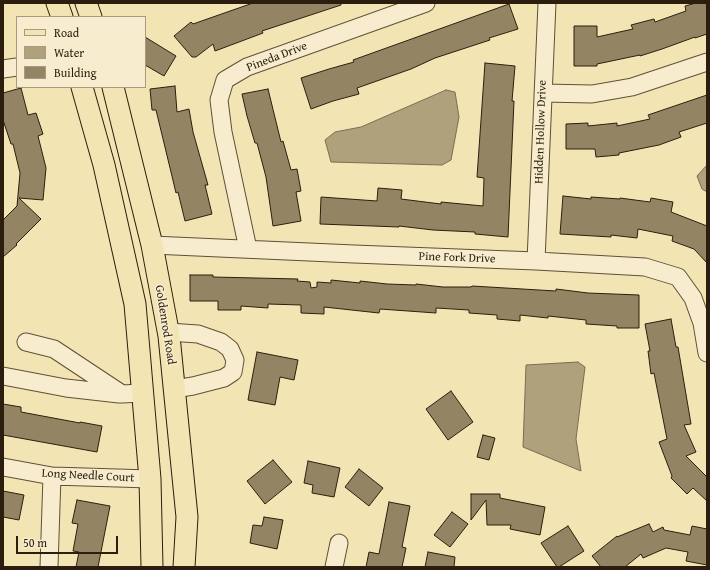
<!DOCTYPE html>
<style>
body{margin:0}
#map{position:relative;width:710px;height:570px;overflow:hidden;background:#f3e4b3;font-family:"Gentium Book Plus",serif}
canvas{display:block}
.frame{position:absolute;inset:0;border:4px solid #2c1e0f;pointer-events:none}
.legend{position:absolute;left:16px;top:16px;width:130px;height:72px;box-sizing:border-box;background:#f7edce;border:1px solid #a69a82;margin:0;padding:5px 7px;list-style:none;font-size:12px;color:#2c1e0f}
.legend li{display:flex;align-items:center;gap:8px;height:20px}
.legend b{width:20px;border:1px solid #a69a82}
.scale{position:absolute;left:16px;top:536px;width:102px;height:18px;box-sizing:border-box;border:2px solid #2c1e0f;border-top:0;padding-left:5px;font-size:12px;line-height:14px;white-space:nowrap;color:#2c1e0f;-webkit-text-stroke:3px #f7edce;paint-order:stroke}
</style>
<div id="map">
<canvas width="710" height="570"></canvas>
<div class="frame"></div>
<ul class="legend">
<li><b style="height:5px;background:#f3e4b3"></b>Road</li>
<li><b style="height:11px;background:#afa17b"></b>Water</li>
<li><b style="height:11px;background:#938564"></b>Building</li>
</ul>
<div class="scale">50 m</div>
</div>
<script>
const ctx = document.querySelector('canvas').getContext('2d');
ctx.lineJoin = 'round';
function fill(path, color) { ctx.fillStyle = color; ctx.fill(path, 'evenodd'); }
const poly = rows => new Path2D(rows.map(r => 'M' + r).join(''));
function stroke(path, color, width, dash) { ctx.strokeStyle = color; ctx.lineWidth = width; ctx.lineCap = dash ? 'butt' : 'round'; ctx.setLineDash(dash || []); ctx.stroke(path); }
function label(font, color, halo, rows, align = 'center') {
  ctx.font = font + ' "Gentium Book Plus",serif'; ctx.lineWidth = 3; ctx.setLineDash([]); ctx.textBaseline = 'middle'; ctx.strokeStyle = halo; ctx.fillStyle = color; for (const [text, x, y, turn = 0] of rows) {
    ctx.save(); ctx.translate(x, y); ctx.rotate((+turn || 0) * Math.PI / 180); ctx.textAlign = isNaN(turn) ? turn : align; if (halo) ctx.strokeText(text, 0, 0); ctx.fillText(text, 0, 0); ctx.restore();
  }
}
const water = poly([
 [446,90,455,92,459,117,451,160,442,165,331,162,325,140,335,132,361,127,446,90],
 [707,165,707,192,702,189,697,176,707,165],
 [578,362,585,367,576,439,581,471,523,447,526,365,578,362]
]);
fill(water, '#afa17b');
stroke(water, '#7b6d50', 1);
const building = poly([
 [253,3,341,3,341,5,262,31,263,33,215,51,213,44,196,57,192,57,174,36,191,22,193,24,253,3],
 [696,3,707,3,707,34,695,38,695,37,662,49,640,56,640,55,597,64,597,66,574,66,574,26,597,26,597,37,633,29,631,25,654,19,655,22,686,11,685,6,696,3],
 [509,4,518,29,489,38,490,40,435,58,411,69,357,88,359,94,333,101,311,109,301,78,329,69,354,62,353,60,509,4],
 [145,37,176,56,164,76,145,65,145,37],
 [485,63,515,66,512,101,514,101,508,237,475,234,475,232,433,230,399,226,399,227,320,224,321,197,377,201,378,188,402,190,401,199,441,204,441,202,483,206,484,178,477,177,485,63],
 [175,86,177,112,189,109,193,132,208,185,205,185,212,214,185,221,178,192,176,193,171,172,156,110,152,110,150,89,175,86],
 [21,88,28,115,36,113,43,134,38,136,46,168,43,200,19,198,41,219,16,244,17,245,3,257,3,220,17,206,20,173,13,144,11,144,3,120,3,93,21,88],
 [268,89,281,142,283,141,291,170,297,169,301,191,296,192,301,221,273,226,266,177,257,143,255,143,247,116,242,94,268,89],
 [707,95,707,123,679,132,681,137,659,145,619,153,619,155,596,157,595,149,566,149,566,124,588,123,588,126,617,123,617,126,650,119,648,115,707,95],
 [563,196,591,199,591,197,620,199,620,198,650,202,651,198,673,202,671,212,707,226,707,263,694,249,672,241,673,236,638,229,637,238,611,235,611,237,560,234,563,196],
 [190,275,213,275,213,277,298,279,297,281,310,282,311,288,317,287,317,282,331,283,331,280,360,283,360,281,387,284,416,285,416,284,443,287,471,287,472,286,556,291,556,289,588,293,639,295,639,328,617,328,617,326,586,324,586,320,548,316,548,318,520,315,520,321,497,319,497,315,469,313,469,310,436,308,436,313,380,309,379,313,324,307,324,314,301,313,301,305,268,304,268,308,241,306,241,310,218,310,218,301,190,301,190,275],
 [671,319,676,347,678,347,691,424,684,425,696,452,686,456,707,477,707,501,693,488,687,494,671,478,672,476,659,442,667,439,654,373,651,374,648,351,650,351,645,324,671,319],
 [257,352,298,360,294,380,280,377,275,405,248,400,257,352],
 [451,391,473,422,448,440,426,409,451,391],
 [3,404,21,407,21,412,80,423,80,422,102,426,97,452,3,435,3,404],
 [483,435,495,438,489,460,477,457,483,435],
 [273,460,292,482,265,504,247,481,273,460],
 [308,461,340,468,334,497,312,493,313,485,304,483,308,461],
 [359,469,383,488,369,506,345,487,359,469],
 [3,491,24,495,19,520,3,517,3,491],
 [471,494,500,494,500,498,545,507,540,535,510,529,511,525,487,525,486,500,471,520,471,494],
 [77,500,110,506,98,567,76,567,79,552,73,551,78,524,72,523,77,500],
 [389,502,410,506,402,547,406,548,402,567,366,567,369,552,379,554,389,502],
 [452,512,468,524,450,547,434,535,452,512],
 [264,517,283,520,277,549,250,543,253,525,262,526,264,517],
 [649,524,653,532,663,527,664,530,690,535,692,526,707,529,707,565,686,561,688,552,666,548,643,558,641,554,625,567,601,567,592,556,617,536,617,537,649,524],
 [568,526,584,551,559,567,557,567,541,543,568,526],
 [428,552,455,557,454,567,425,567,428,552]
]);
fill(building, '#938564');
stroke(building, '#2c1e0f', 1);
const minor = poly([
 [3,69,17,67],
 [543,93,592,94,632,87,707,62],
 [152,245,354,254,536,261,645,267,678,277,693,298,702,323,707,353],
 [248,249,223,132,219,100,225,80,247,67,426,3],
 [536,261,547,3],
 [168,332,198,334,221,342,230,349,235,360,233,372,224,378,193,386,174,389],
 [26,342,54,349,122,394,142,393],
 [3,376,66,388,119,394],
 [3,467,52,476,150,479],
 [49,567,52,476],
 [334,567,339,543]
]);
const major = poly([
 [57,3,62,17],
 [86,3,91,17],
 [82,87,104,165,135,304,150,479,152,567],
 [113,87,152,245,169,336,187,517,184,567]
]);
stroke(minor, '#5e5038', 19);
stroke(major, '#2c1e0f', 23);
stroke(minor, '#f7edce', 17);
stroke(major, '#f3e4b3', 21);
label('12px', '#2c1e0f', '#f7edce', [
 ["Pineda Drive",277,57,-21],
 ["Hidden Hollow Drive",541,132,-88],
 ["Pine Fork Drive",457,258,2],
 ["Goldenrod Road",165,325,81],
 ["Long Needle Court",88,476,3]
]);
</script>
